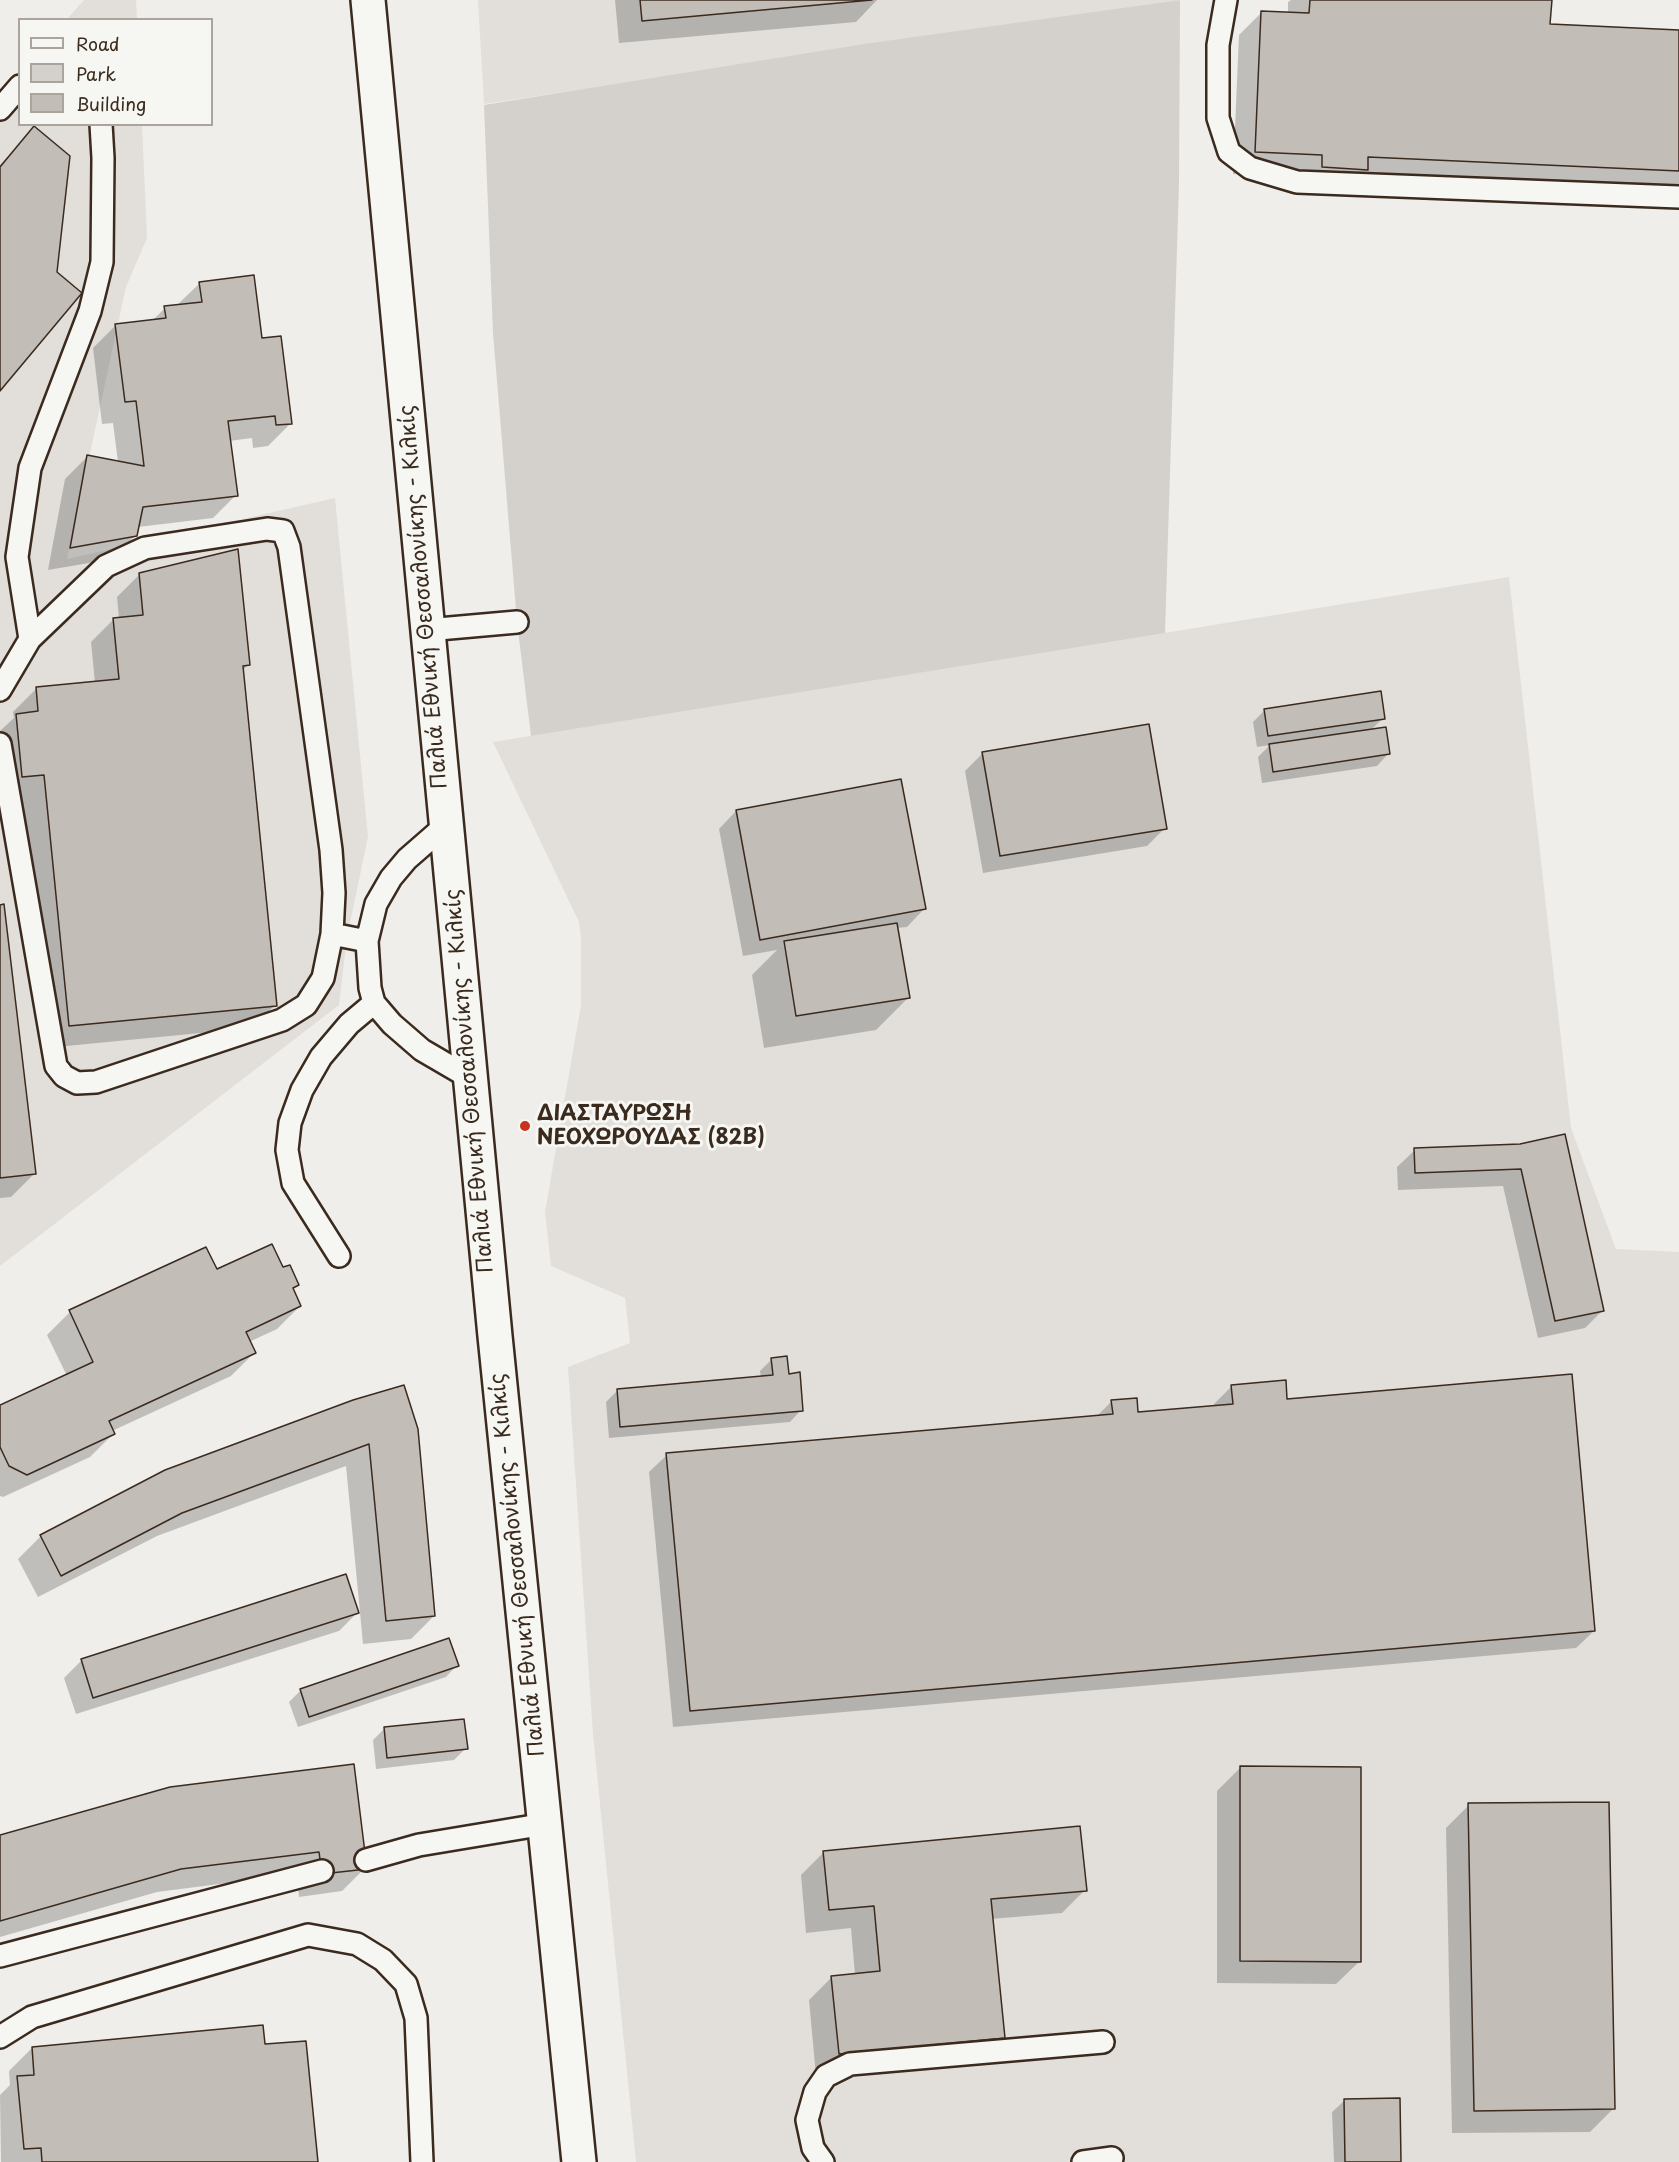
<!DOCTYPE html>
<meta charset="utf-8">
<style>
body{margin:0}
#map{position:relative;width:1679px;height:2162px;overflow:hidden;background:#efeeea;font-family:"Playpen Sans",sans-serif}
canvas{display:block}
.legend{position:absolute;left:18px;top:18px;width:195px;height:108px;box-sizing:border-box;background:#f6f6f2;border:2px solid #aba49d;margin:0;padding:8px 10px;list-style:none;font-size:18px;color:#3b2a1e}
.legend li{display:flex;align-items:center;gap:12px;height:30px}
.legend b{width:30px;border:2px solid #aba49d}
</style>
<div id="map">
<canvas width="1679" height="2162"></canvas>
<ul class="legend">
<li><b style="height:8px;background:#f6f6f2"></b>Road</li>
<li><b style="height:16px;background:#d4d1cc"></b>Park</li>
<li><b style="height:16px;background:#c2bdb7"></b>Building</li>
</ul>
</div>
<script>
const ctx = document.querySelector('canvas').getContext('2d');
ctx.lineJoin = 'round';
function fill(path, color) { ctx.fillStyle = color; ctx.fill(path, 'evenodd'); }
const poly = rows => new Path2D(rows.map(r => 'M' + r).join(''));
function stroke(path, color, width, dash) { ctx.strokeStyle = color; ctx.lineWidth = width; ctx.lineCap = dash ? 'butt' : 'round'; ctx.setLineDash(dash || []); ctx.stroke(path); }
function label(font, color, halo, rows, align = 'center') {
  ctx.font = font + ' "Playpen Sans",sans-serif'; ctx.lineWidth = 6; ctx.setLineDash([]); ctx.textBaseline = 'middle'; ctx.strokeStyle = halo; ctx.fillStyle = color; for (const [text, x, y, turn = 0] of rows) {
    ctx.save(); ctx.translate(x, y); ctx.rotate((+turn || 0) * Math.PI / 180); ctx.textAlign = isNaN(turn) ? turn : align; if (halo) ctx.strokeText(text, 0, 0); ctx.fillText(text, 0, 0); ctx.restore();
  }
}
fill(poly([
 [84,0,136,0,137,19,67,19],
 [478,0,1180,0,484,104],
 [19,72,20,124,142,125,147,238,126,287,67,559,335,498,368,837,347,937,339,1005,0,1266,0,93],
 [1509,577,1571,1128,1616,1249,1679,1252,1679,2162,636,2162,593,1734,568,1367,630,1343,625,1298,551,1266,545,1212,581,1005,581,939,579,922,493,742]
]), '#e2dfdb');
fill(poly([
 [1180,0,1179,183,1165,633,531,736,517,622,493,333,484,105,864,44]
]), '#d4d1cc');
fill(poly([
 [615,0,877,0,856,22,619,43],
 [1291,0,1550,0,1549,26,1679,32,1679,195,1233,174,1239,35,1262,12,1288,13,1288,2],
 [34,128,0,389,0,165],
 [200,283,261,340,291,423,268,446,253,448,252,438,229,441,236,495,213,518,138,527,136,535,112,559,48,570,65,479,88,456,118,462,113,423,102,424,93,348,116,325,152,321,165,308,176,306],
 [140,574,248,665,242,671,275,1005,252,1028,46,1048,22,797,0,799,0,731,14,718,13,712,36,689,95,683,91,642,114,619,119,619,117,597],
 [1265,710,1383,718,1371,730,1388,754,1377,766,1262,783,1258,757,1270,745,1257,747,1253,722],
 [983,753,1165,828,1147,846,983,873,965,771],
 [736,811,924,909,907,927,896,928,908,998,876,1030,764,1048,752,975,777,950,743,956,719,829],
 [0,906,34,1174,11,1197,0,1198],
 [1520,1145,1603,1310,1585,1328,1538,1338,1503,1186,1398,1190,1397,1167,1415,1150],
 [283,1269,297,1284,292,1289,300,1306,277,1329,249,1342,254,1353,231,1376,112,1431,113,1434,90,1457,3,1497,0,1496,0,1407,67,1376,47,1335,70,1312,216,1271],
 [772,1359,787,1375,801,1410,790,1422,609,1438,606,1402,618,1390,761,1378,760,1371],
 [1232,1386,1286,1400,1594,1631,1576,1648,673,1727,649,1472,667,1455,1096,1417,1112,1401,1137,1414,1214,1407,1214,1404],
 [353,1401,434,1616,411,1639,363,1644,346,1466,157,1536,38,1597,18,1559,41,1536],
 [357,1613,339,1631,76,1714,64,1678,82,1660],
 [457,1665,446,1677,298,1727,289,1702,301,1690],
 [385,1728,466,1748,454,1760,376,1769,373,1740],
 [1240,1768,1360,1961,1336,1984,1217,1983,1217,1791],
 [171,1788,365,1868,342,1891,299,1897,297,1874,157,1892,0,1937,0,1837],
 [1469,1805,1613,2109,1590,2132,1452,2133,1446,1828],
 [824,1852,1085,1890,1062,1913,991,1919,1003,2037,980,2060,816,2076,809,2000,832,1977,855,1975,851,1928,806,1933,801,1875],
 [264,2046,316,2162,1,2162,0,2095,10,2085,9,2071,32,2048],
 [1344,2101,1400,2162,1334,2162,1332,2112]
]), '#0003');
const building = poly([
 [640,0,872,0,642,21,640,0],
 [1310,0,1552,0,1550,24,1679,30,1679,171,1368,157,1368,170,1322,167,1322,155,1255,152,1261,11,1309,13,1310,0],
 [34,126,70,156,57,272,82,293,0,391,0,167,34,126],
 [254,275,262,338,281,336,292,424,276,425,275,416,228,421,238,496,143,507,137,536,70,548,87,455,144,466,136,401,125,402,115,324,166,318,164,306,202,302,199,282,254,275],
 [238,549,250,665,243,666,277,1006,69,1026,44,775,22,777,16,714,38,711,36,687,119,679,113,618,143,615,139,573,238,549],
 [1381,691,1385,719,1268,736,1264,709,1381,691],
 [1149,724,1167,829,1000,856,982,752,1149,724],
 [1386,727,1390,754,1273,772,1269,744,1386,727],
 [901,779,926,909,760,940,736,810,901,779],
 [4,904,36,1174,0,1178,0,905,4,904],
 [897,923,910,998,796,1016,784,941,897,923],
 [1565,1134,1604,1311,1555,1321,1521,1169,1415,1173,1414,1148,1520,1144,1565,1134],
 [272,1244,283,1267,290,1265,299,1285,293,1288,301,1306,246,1332,256,1353,109,1421,115,1434,27,1475,9,1466,0,1447,0,1405,93,1362,69,1310,206,1247,217,1269,272,1244],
 [787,1356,789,1374,800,1372,803,1411,620,1427,617,1389,773,1375,771,1358,787,1356],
 [1572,1374,1595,1631,690,1711,666,1453,1113,1414,1111,1400,1137,1398,1138,1412,1233,1404,1231,1385,1286,1380,1287,1399,1572,1374],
 [404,1385,418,1429,435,1616,386,1621,369,1444,182,1513,61,1576,40,1535,165,1470,353,1400,404,1385],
 [346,1574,359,1613,93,1698,81,1659,346,1574],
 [449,1638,459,1666,309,1717,300,1689,449,1638],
 [464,1719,468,1749,387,1758,384,1727,464,1719],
 [354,1764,367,1869,322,1874,319,1852,181,1869,0,1921,0,1835,170,1787,354,1764],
 [1240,1766,1361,1767,1361,1962,1240,1961,1240,1766],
 [1609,1802,1615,2109,1474,2111,1468,1803,1609,1802],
 [1080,1826,1087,1891,991,1899,1005,2038,839,2054,831,1976,880,1971,874,1906,829,1910,823,1851,1080,1826],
 [263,2025,265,2044,306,2041,318,2162,42,2162,41,2148,24,2149,17,2076,34,2075,32,2047,263,2025],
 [1400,2098,1401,2162,1345,2162,1344,2099,1400,2098]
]);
fill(building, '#c2bdb7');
stroke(building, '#3b2a1e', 1.5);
const lane = poly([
 [1226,0,1218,45,1218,118,1229,152,1250,168,1297,182,1679,197],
 [0,109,20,86],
 [427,630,517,622],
 [30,639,17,557,30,468,90,311,102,262,103,158,101,124],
 [0,690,30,639,106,566,145,548,267,529,283,531,289,547,331,850,334,893,332,934,323,978,306,1005,282,1020,96,1082,77,1083,64,1076,56,1066,0,744],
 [446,825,407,859,391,878,376,904,367,941,370,988,374,1003,392,1024,422,1050,470,1078],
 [332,934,367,941],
 [339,1256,293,1183,287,1150,290,1123,302,1090,321,1057,349,1024,374,1003],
 [366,1860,419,1845,545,1824],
 [0,1956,322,1871],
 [0,2037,32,2017,308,1935,357,1944,383,1960,406,1984,416,2018,422,2162],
 [823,2162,813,2148,807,2120,815,2092,826,2076,850,2064,1103,2042],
 [1083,2162,1112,2158]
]);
const secondary = poly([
 [368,0,495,1336,579,2162]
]);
stroke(lane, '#3b2a1e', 26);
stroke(secondary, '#3b2a1e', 38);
stroke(lane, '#f6f6f2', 21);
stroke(secondary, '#f6f6f2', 33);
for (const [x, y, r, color] of [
 [525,1126,6,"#c8321e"]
]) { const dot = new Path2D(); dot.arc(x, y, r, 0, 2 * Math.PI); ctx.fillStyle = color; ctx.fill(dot); stroke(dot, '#f6f6f2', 2); }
label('21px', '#3b2a1e', '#f6f6f2', [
 ["Παλιά Εθνική Θεσσαλονίκης - Κιλκίς",424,597,-95],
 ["Παλιά Εθνική Θεσσαλονίκης - Κιλκίς",470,1081,-95],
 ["Παλιά Εθνική Θεσσαλονίκης - Κιλκίς",518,1565,-96]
]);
label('bold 21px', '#3b2a1e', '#f6f6f2', [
 ["ΔΙΑΣΤΑΥΡΩΣΗ",537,1114],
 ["ΝΕΟΧΩΡΟΥΔΑΣ (82Β)",537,1138]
], 'left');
</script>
